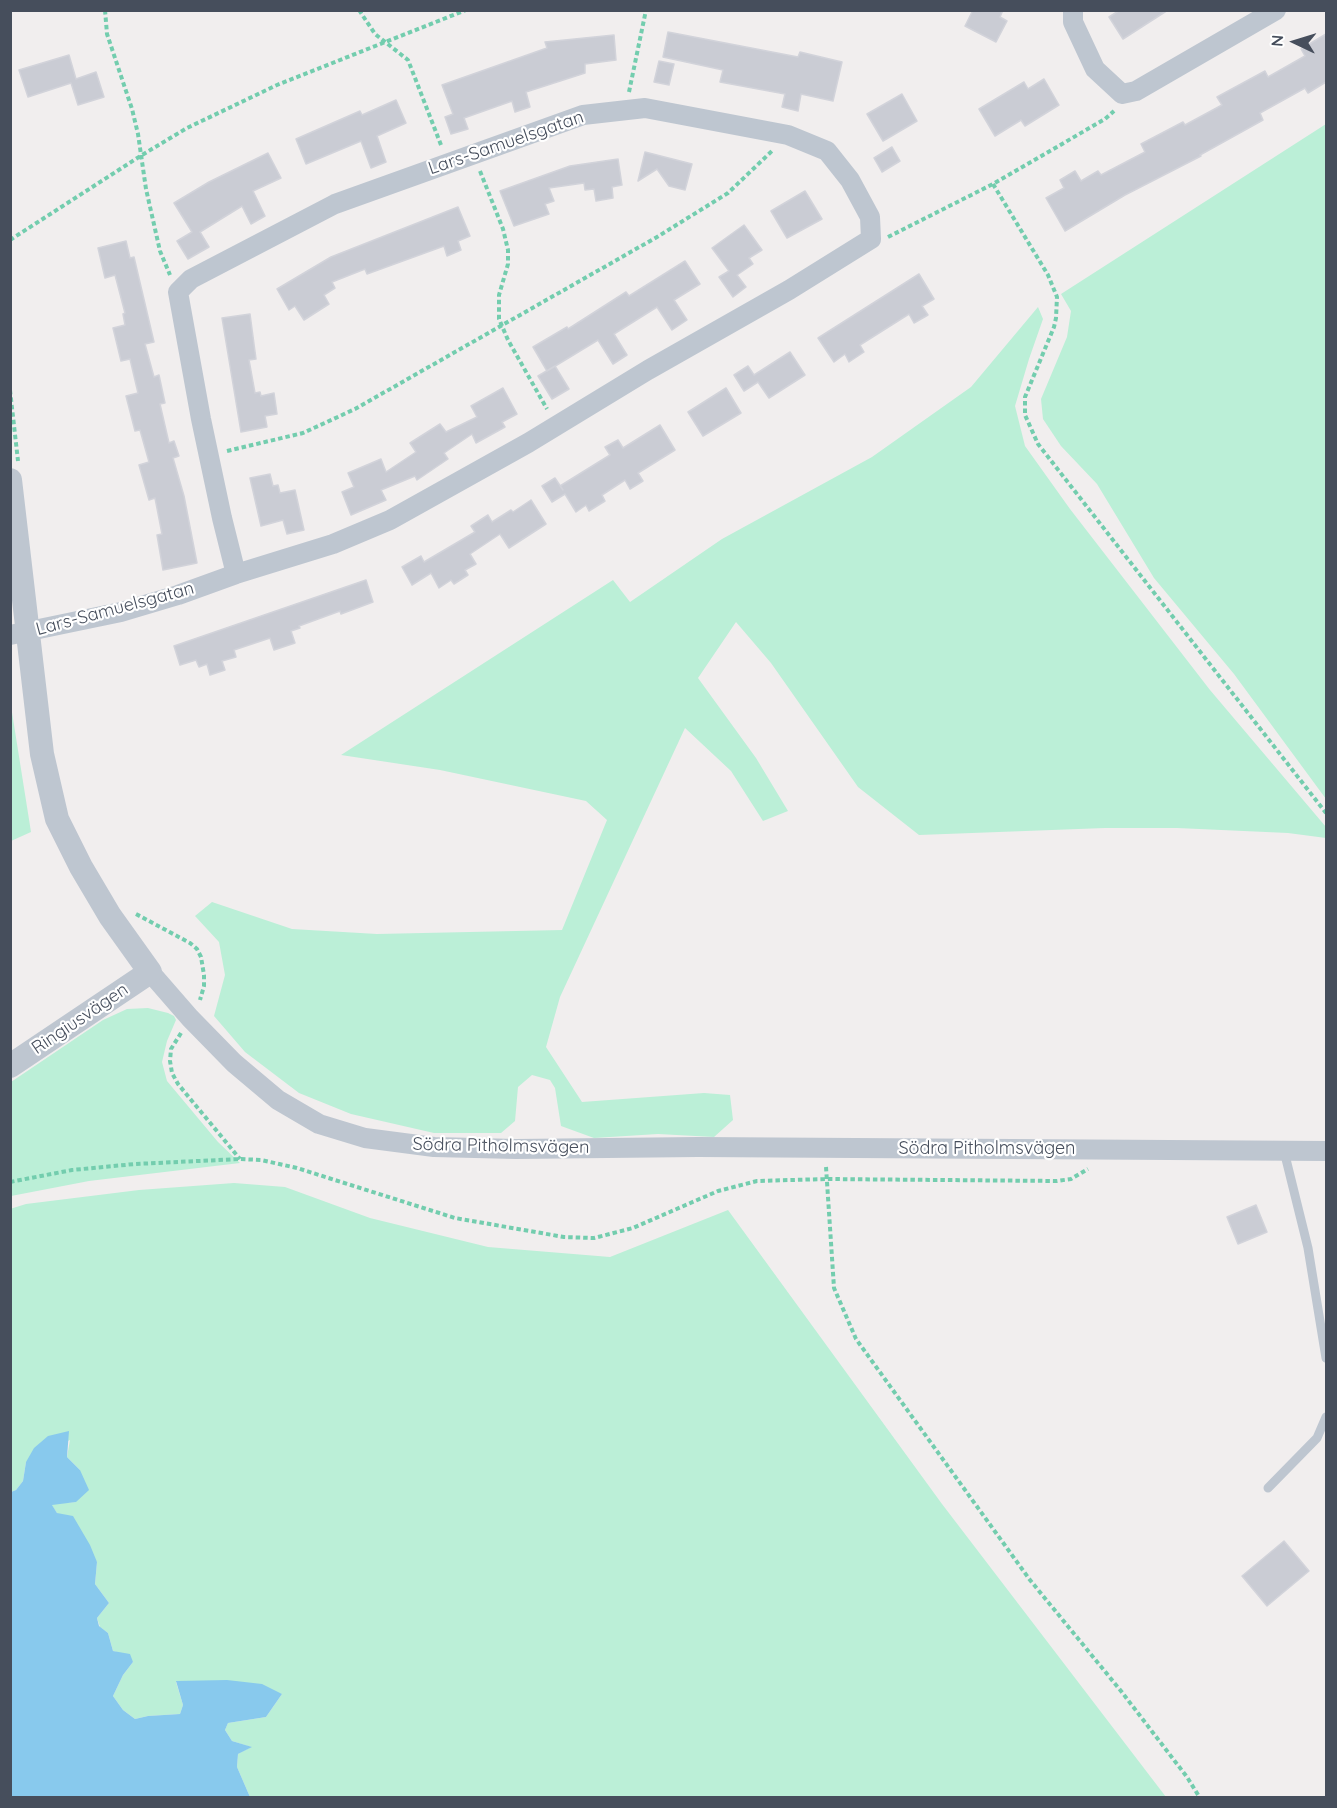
<!DOCTYPE html>
<meta charset="utf-8">
<style>
body{margin:0}
#map{position:relative;width:1337px;height:1808px;overflow:hidden;background:#f1eeee;font-family:Quicksand,sans-serif}
canvas{display:block}
.frame{position:absolute;inset:0;border:12px solid #464e5c;pointer-events:none}
.north{position:absolute;left:1265px;top:12px;width:60px;height:60px;-webkit-text-stroke:4px #fff;paint-order:stroke;rotate:274deg;font-size:16px;font-weight:700;line-height:24px;text-align:center;color:#464e5c}
.north::after{content:'';display:block;margin:auto;width:21px;height:27px;background:#464e5c;clip-path:polygon(50% 0,100% 100%,50% 72%,0 100%)}
</style>
<div id="map">
<canvas width="1337" height="1808"></canvas>
<div class="frame"></div>
<div class="north">N</div>
</div>
<script>
const ctx = document.querySelector('canvas').getContext('2d');
ctx.lineJoin = 'round';
function fill(path, color) { ctx.fillStyle = color; ctx.fill(path, 'evenodd'); }
const poly = rows => new Path2D(rows.map(r => 'M' + r).join(''));
function stroke(path, color, width, dash) { ctx.strokeStyle = color; ctx.lineWidth = width; ctx.lineCap = dash ? 'butt' : 'round'; ctx.setLineDash(dash || []); ctx.stroke(path); }
function label(font, color, halo, rows, align = 'center') {
  ctx.font = font + ' Quicksand,sans-serif'; ctx.lineWidth = 4.5; ctx.setLineDash([]); ctx.textBaseline = 'middle'; ctx.strokeStyle = halo; ctx.fillStyle = color; for (const [text, x, y, turn = 0] of rows) {
    ctx.save(); ctx.translate(x, y); ctx.rotate((+turn || 0) * Math.PI / 180); ctx.textAlign = isNaN(turn) ? turn : align; if (halo) ctx.strokeText(text, 0, 0); ctx.fillText(text, 0, 0); ctx.restore();
  }
}
fill(poly([
 [1326,124,1326,799,1234,674,1154,578,1097,484,1061,446,1043,419,1041,399,1067,337,1071,311,1061,294],
 [1038,307,1043,319,1029,359,1015,406,1025,446,1070,509,1210,690,1326,827,1326,838,1288,833,1177,828,1105,828,919,835,858,787,771,663,736,622,698,678,756,758,788,811,763,821,731,771,685,728,560,997,546,1047,582,1102,704,1093,730,1095,733,1120,714,1137,658,1134,594,1138,561,1126,555,1088,550,1080,532,1075,518,1087,515,1121,501,1133,434,1133,351,1114,299,1093,245,1052,214,1016,225,975,219,942,195,916,212,902,292,929,377,934,562,930,607,820,586,801,440,770,341,755,613,580,630,602,722,539,872,457,971,387],
 [11,706,31,832,11,841,10,841],
 [148,1008,168,1013,174,1016,176,1020,167,1041,162,1062,167,1081,218,1142,240,1163,89,1181,11,1196,11,1082,103,1020,127,1009],
 [234,1183,285,1187,370,1218,488,1247,610,1257,728,1210,942,1504,1166,1797,250,1797,237,1767,238,1754,251,1747,232,1741,225,1730,228,1723,266,1717,282,1694,176,1682,183,1705,180,1714,148,1716,135,1719,123,1710,113,1696,123,1675,133,1662,124,1654,113,1651,108,1633,100,1627,97,1618,109,1603,95,1584,97,1562,57,1513,51,1504,76,1502,80,1470,67,1457,70,1440,26,1462,23,1481,16,1490,11,1492,10,1209,26,1204,139,1190]
]), '#bbefd7');
fill(poly([
 [69,1431,67,1457,80,1470,89,1490,76,1502,52,1505,57,1513,73,1516,90,1545,97,1562,95,1584,109,1603,97,1618,99,1626,108,1633,113,1651,130,1654,133,1662,123,1675,113,1696,123,1710,135,1719,148,1716,180,1714,183,1705,176,1681,227,1680,262,1684,282,1694,266,1717,228,1723,225,1730,232,1741,252,1747,238,1754,237,1767,250,1797,11,1797,11,1492,16,1490,23,1481,26,1462,34,1448,48,1436]
]), '#88c9ed');
const building = poly([
 [973,10,1003,10,1000,17,1007,21,996,42,965,26,973,10],
 [1120,10,1168,10,1123,39,1109,17,1120,10],
 [668,32,798,57,800,52,842,62,833,101,801,94,798,111,782,107,785,94,720,82,723,70,663,57,668,32],
 [1326,34,1326,82,1308,93,1305,88,1260,113,1263,120,1200,155,1201,156,1125,195,1065,231,1046,198,1064,188,1060,180,1075,171,1081,181,1098,171,1101,175,1145,152,1141,144,1183,122,1185,125,1222,105,1217,97,1265,71,1268,77,1305,56,1301,49,1326,34],
 [614,35,616,60,585,64,585,73,526,92,530,107,515,112,512,101,464,118,468,129,451,134,445,117,453,114,442,85,547,48,545,42,614,35],
 [69,55,76,79,96,72,104,97,78,105,71,83,28,97,19,70,69,55],
 [659,61,674,64,669,85,654,82,659,61],
 [1044,79,1059,105,1025,126,1021,120,995,136,979,109,1024,82,1028,89,1044,79],
 [902,94,917,121,883,141,867,114,902,94],
 [396,100,406,123,377,136,386,162,371,168,361,141,306,164,296,139,360,111,362,115,396,100],
 [892,147,900,161,882,172,874,158,892,147],
 [645,152,692,164,685,190,669,186,657,169,638,181,645,152],
 [268,153,281,178,253,191,265,216,251,224,242,206,200,232,209,247,188,259,177,241,192,232,174,203,209,182,268,153],
 [618,159,622,185,612,187,613,198,596,201,594,189,585,190,584,183,549,188,554,201,545,204,549,214,514,226,500,191,570,166,618,159],
 [805,191,822,219,787,238,771,211,805,191],
 [458,207,470,236,458,241,461,250,447,256,444,246,367,274,365,269,332,282,335,288,324,295,329,304,304,320,295,306,289,310,277,289,331,257,458,207],
 [744,225,762,250,749,258,753,264,737,275,746,287,733,297,719,277,729,271,712,248,744,225],
 [126,241,130,258,134,257,154,342,145,344,154,377,159,375,165,403,160,404,169,443,174,441,179,456,173,458,184,496,197,563,163,570,157,535,162,534,155,498,149,500,139,465,149,462,140,430,135,431,126,396,138,393,130,359,121,361,113,328,125,325,123,314,125,313,115,275,105,278,98,248,126,241],
 [685,261,700,284,674,300,687,320,672,330,657,307,614,334,627,355,613,364,598,340,547,371,533,347,567,327,568,329,626,292,629,296,685,261],
 [919,274,934,299,922,306,928,315,914,323,909,314,860,345,864,352,849,362,845,354,834,362,818,338,919,274],
 [250,314,256,359,249,360,255,393,260,392,261,396,274,393,277,414,265,416,267,427,241,432,222,318,250,314],
 [790,352,805,375,769,398,758,382,744,391,734,375,748,366,754,375,790,352],
 [555,366,569,389,552,399,538,376,555,366],
 [503,388,517,414,502,422,505,427,476,443,472,434,444,453,448,459,417,480,415,476,381,490,386,500,351,515,342,492,354,487,348,473,381,459,386,472,416,452,410,443,440,424,446,432,477,417,471,406,503,388],
 [726,388,741,413,703,436,688,412,726,388],
 [660,425,675,450,638,473,643,481,630,489,625,480,602,495,605,501,589,511,586,505,576,512,565,494,552,502,542,486,555,478,563,490,560,486,610,455,605,447,618,440,623,448,660,425],
 [270,474,273,486,278,485,280,493,295,490,304,530,287,534,283,520,261,526,250,478,270,474],
 [531,500,546,524,509,548,500,534,470,554,476,564,465,570,468,575,454,584,451,580,439,588,431,573,412,585,402,567,421,556,424,562,475,532,471,526,488,515,492,522,511,510,513,512,531,500],
 [366,580,373,602,341,614,340,611,299,626,300,628,291,631,295,643,274,650,270,638,234,650,236,657,222,661,225,670,210,675,207,664,199,667,196,660,180,665,174,646,366,580],
 [1256,1205,1267,1232,1238,1244,1227,1217,1256,1205],
 [1284,1541,1309,1571,1267,1606,1242,1576,1284,1541]
]);
fill(building, '#caccd4');
stroke(building, '#d2d3da', 1.5);
stroke(poly([
 [105,10,107,34,132,109,138,134,146,189,160,251,170,275],
 [359,10,375,34,408,60,441,145],
 [629,92,646,10],
 [480,171,503,229,508,250,508,264,499,295,499,319,508,340,547,409],
 [993,184,1048,275,1057,297,1056,318,1054,327,1025,397,1025,415,1038,444,1326,813],
 [888,237,993,184,1105,119,1114,111],
 [10,240,142,155,187,128,277,85,466,10],
 [10,390,18,461],
 [227,451,303,433,355,409,657,237,728,193,773,150],
 [136,914,190,943,197,949,201,957,204,975,204,986,200,1000],
 [181,1033,171,1049,170,1061,172,1073,178,1084,240,1159],
 [826,1167,834,1288,856,1339,1030,1580,1121,1691,1187,1777,1200,1798],
 [10,1182,72,1170,135,1164,240,1159,261,1160,297,1168,455,1218,564,1237,594,1238,633,1228,718,1191,757,1181,826,1179,1057,1181,1071,1179,1088,1169]
]), '#73cdae', 4, [4.5, 3]);
stroke(poly([
 [1284,1151,1308,1248,1326,1358],
 [1268,1488,1317,1438,1326,1417]
]), '#bec6d0', 9);
stroke(poly([
 [1073,10,1073,22,1095,69,1122,94,1136,91,1276,10],
 [10,635,121,612,178,595,236,574,333,544,390,520,528,443,648,370,789,290,871,239,870,217,850,180,827,151,788,135,645,108,583,115,335,204,191,279,178,292,201,419,222,518,236,574],
 [150,972,190,1018,234,1063,278,1100,319,1124,365,1138,434,1147,516,1149,698,1147,1326,1151]
]), '#bec6d0', 20);
stroke(poly([
 [10,480,42,754,57,819,81,867,110,916,150,972,10,1066]
]), '#bec6d0', 24);
label('18px', '#464e5c', '#fff', [
 ["Lars-Samuelsgatan",506,143,-19],
 ["Lars-Samuelsgatan",115,609,-15],
 ["Ringiusvägen",80,1019,-34],
 ["Södra Pitholmsvägen",501,1146,1],
 ["Södra Pitholmsvägen",987,1149]
]);
</script>
